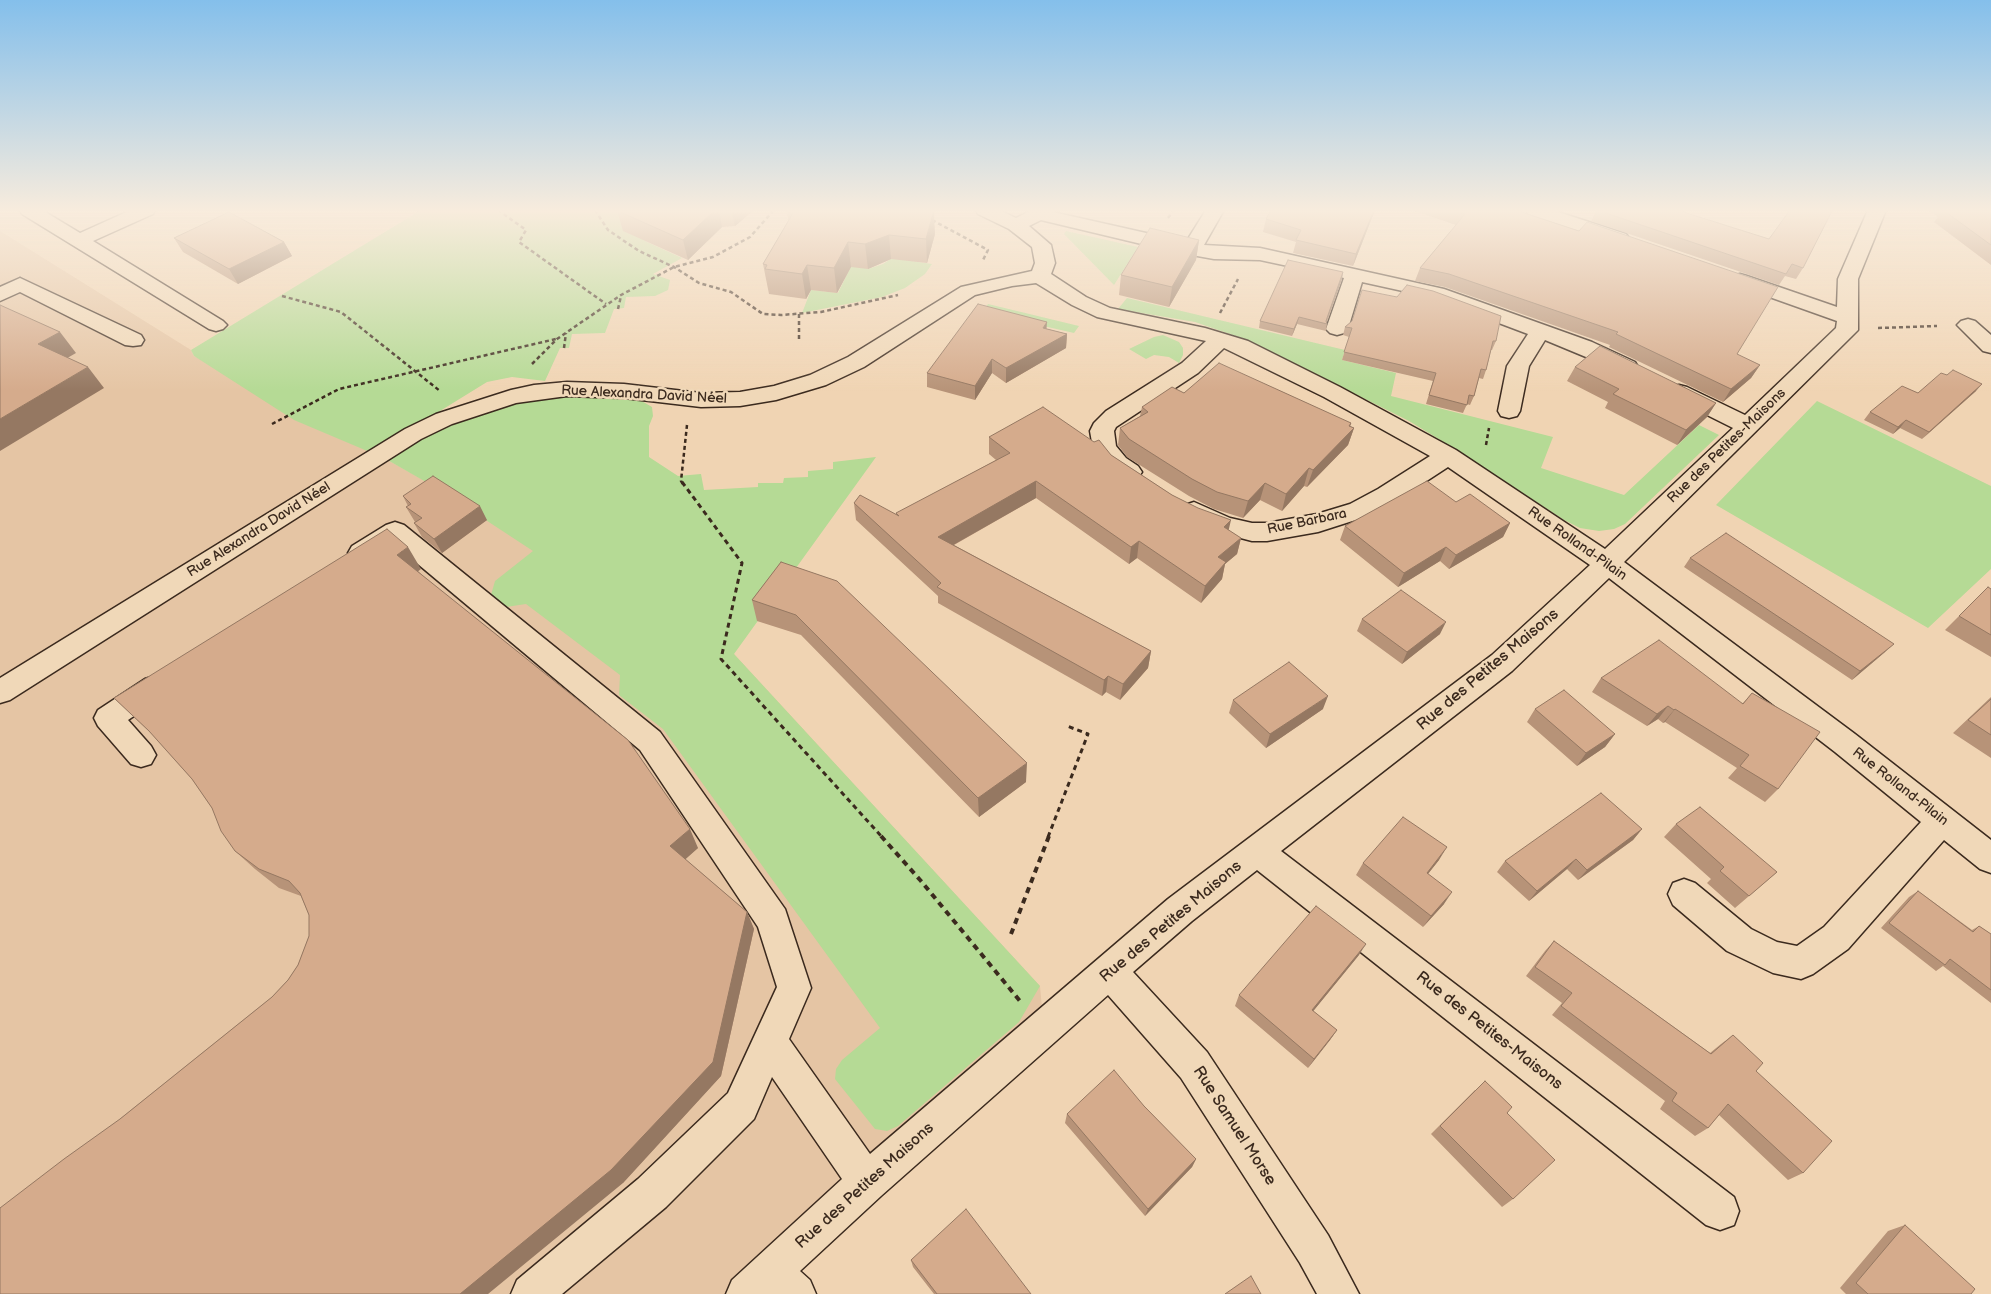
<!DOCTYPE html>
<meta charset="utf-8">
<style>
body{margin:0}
canvas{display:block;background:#f0d4b3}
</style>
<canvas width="1991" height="1294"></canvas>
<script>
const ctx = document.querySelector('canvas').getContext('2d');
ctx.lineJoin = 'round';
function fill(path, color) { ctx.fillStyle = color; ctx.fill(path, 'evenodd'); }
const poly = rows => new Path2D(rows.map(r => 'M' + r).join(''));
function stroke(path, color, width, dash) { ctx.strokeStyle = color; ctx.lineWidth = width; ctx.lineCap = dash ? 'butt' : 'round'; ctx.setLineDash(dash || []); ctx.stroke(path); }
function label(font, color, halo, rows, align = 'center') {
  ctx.font = font + ' "Balsamiq Sans",sans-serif'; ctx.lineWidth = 5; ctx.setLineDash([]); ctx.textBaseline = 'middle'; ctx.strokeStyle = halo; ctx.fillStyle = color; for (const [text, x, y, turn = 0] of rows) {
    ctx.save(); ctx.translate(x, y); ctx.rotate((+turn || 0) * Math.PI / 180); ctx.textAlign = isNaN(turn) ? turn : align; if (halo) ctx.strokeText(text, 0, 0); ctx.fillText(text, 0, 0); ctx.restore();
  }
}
fill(poly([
 [0,231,191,350,194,356,384,458,734,654,1040,986,1044,1030,746,1294,0,1294]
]), '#e5c5a4');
fill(poly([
 [421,210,618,210,645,241,682,258,653,274,670,280,668,290,655,296,626,297,624,308,614,309,605,333,572,334,569,348,560,348,545,381,512,377,487,382,372,453,294,420,194,356,191,350],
 [1066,231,1138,247,1114,285,1064,234],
 [892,258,932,264,925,274,905,288,882,297,802,313,811,290,838,293,854,260,868,269,883,264],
 [1127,298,1345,350,1342,360,1396,373,1391,396,1553,437,1541,468,1624,495,1699,425,1719,435,1625,524,1614,529,1599,531,1580,528,1564,520,1460,452,1409,421,1247,340,1195,322,1118,309],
 [988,304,1079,326,1074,333,982,312],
 [1163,335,1179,342,1183,348,1183,355,1179,363,1169,357,1154,355,1146,359,1129,349,1154,337],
 [591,395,640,400,652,407,653,416,649,426,649,457,678,476,701,474,704,490,758,487,758,483,783,483,784,478,808,477,808,471,833,469,833,462,876,457,734,654,1040,986,1019,1022,898,1126,887,1131,875,1129,835,1079,836,1069,842,1060,880,1028,663,729,619,695,620,675,526,604,506,607,491,595,495,581,533,551,440,490,384,458,425,434,500,406,543,398],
 [1817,401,1991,486,1991,569,1928,628,1716,505]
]), '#b5da95');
const minor = poly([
 [20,210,42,210,80,233,131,210,155,210,153,214,93,241,223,321,227,325,223,329,216,331,209,329,22,214,20,210],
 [976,210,999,210,1016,218,1032,210,1044,210,1186,242,1206,210,1224,210,1204,245,1260,248,1444,289,1592,342,1635,362,1638,367,1635,372,1627,374,1545,340,1529,366,1520,411,1517,416,1509,418,1501,416,1498,411,1507,366,1528,334,1430,297,1362,282,1348,329,1344,333,1337,335,1330,333,1326,329,1344,278,1260,260,1214,259,1175,252,1041,220,1029,226,1051,245,1055,263,1051,274,1086,297,1110,308,1205,328,1248,341,1340,387,1456,450,1605,549,1733,428,1671,397,1668,392,1671,387,1679,385,1687,387,1745,415,1836,328,1837,321,1733,284,1730,280,1733,276,1740,274,1747,276,1837,307,1838,279,1868,210,1886,210,1858,279,1858,330,1854,334,1624,562,1855,734,1991,840,1991,873,1980,869,1944,840,1848,949,1813,974,1801,979,1773,973,1727,951,1673,905,1668,894,1673,883,1684,879,1695,883,1751,929,1777,942,1797,946,1824,927,1921,822,1835,752,1609,578,1512,671,1281,851,1734,1197,1739,1211,1734,1225,1720,1230,1706,1225,1257,870,1192,921,1133,972,1207,1052,1328,1235,1359,1294,1317,1294,1300,1263,1181,1078,1108,995,881,1196,800,1271,810,1280,816,1294,726,1294,732,1280,842,1179,772,1077,754,1119,666,1207,562,1294,511,1294,517,1280,638,1179,728,1093,777,987,758,927,640,750,394,544,370,560,361,562,352,560,348,553,352,546,386,525,395,522,404,525,660,732,785,909,811,988,789,1039,870,1154,1168,899,1492,655,1590,565,1448,467,1396,501,1368,516,1318,532,1267,541,1252,541,1214,531,1185,517,1182,511,1185,505,1194,502,1230,518,1252,523,1267,523,1317,514,1350,504,1378,489,1430,456,1324,397,1224,348,1198,373,1116,427,1114,431,1116,446,1126,458,1138,466,1142,472,1138,478,1130,480,1122,478,1110,470,1093,448,1090,431,1094,423,1106,411,1182,363,1206,341,1097,317,1072,305,1036,283,1012,286,975,295,864,367,826,385,776,400,740,406,701,407,624,398,567,396,516,403,452,424,421,439,10,700,0,703,0,678,405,429,436,414,511,390,534,385,567,382,624,384,701,393,740,392,774,386,810,375,848,357,961,287,1032,271,1035,263,1032,247,1009,229,978,214,976,210],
 [1526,210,1552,210,1626,234,1629,238,1626,242,1619,244,1612,242,1528,214,1526,210],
 [20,278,141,335,144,340,141,345,133,346,125,345,20,292,0,301,0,287,20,278],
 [1968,319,1975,321,1991,335,1991,353,1983,351,1957,325,1961,321,1968,319],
 [155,676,165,679,169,687,165,695,128,720,151,746,156,755,151,764,141,767,131,764,98,726,94,718,98,710,145,679,155,676]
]);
stroke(minor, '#3b2a1e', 3);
stroke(poly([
 [498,210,526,230,519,242,606,304],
 [595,210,608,230,639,251,674,267,699,283,731,292,763,314,781,315,821,312,898,295],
 [1168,218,1174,210],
 [932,220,988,250,982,262],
 [282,296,341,312,440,391],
 [618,309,621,296],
 [1220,313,1238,279],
 [799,314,799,341],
 [1878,328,1937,326],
 [564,348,566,333],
 [532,364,557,339,621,295,674,267,713,257,750,237,774,210],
 [272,424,339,389,556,339],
 [1486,445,1489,428],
 [683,484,681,481,687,425]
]), '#3b2a1e', 2.5, [4, 3]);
stroke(poly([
 [682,482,742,563,721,659,882,837],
 [1048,837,1088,734,1067,726]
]), '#3b2a1e', 3, [5, 4]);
stroke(poly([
 [881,836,921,881,1020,1001],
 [1011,934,1049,836]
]), '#3b2a1e', 4, [6, 5]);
fill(minor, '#f0d8b8');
fill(poly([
 [617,210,754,210,735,226,722,227,688,260,623,231],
 [1271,210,1375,210,1353,266,1293,253,1296,242,1263,232,1266,219],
 [1412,210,1515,210,1737,354,1760,365,1751,378,1723,402,1609,347,1610,345,1445,287,1415,281,1420,268,1456,225],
 [1597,210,1677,210,1803,268,1796,279,1785,276,1779,285,1591,221],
 [1928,210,1991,210,1991,265,1934,222,1938,217],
 [787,212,935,234,927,263,891,259,868,269,851,267,837,293,811,290,806,299,769,294,763,264,788,221],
 [174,238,284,242,292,256,238,284,183,252],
 [1199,240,1196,260,1169,307,1119,295,1121,275],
 [1342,279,1327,322,1327,324,1326,331,1297,324,1292,336,1259,328,1260,321],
 [1345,327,1496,341,1492,350,1491,350,1486,370,1483,379,1479,378,1474,396,1470,405,1467,404,1463,413,1426,404,1433,381,1342,360,1349,337,1343,335],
 [1047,329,1067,334,1066,348,1006,383,992,373,975,400,927,387,927,373],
 [1575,367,1716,403,1707,417,1677,445,1605,408,1608,402,1567,381],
 [1976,391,1922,439,1900,428,1893,434,1864,420,1870,412,1918,393],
 [1184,393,1351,423,1350,426,1354,428,1348,445,1307,487,1304,486,1282,511,1260,500,1243,518,1214,509,1189,496,1127,457,1118,445,1120,428,1140,416,1142,407],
 [989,437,1111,455,1172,495,1241,538,1237,554,1225,564,1222,579,1201,603,1137,558,1129,564,1036,498,954,545,1151,651,1148,668,1120,700,1106,692,1102,696,938,603,938,596,856,520,854,503,896,514,996,460,989,454],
 [403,496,487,520,442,553,422,537,414,523,415,522,406,507,408,506],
 [1456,502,1510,523,1503,537,1449,569,1440,561,1398,587,1340,540,1345,526],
 [1690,558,1885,652,1852,680,1684,567],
 [781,562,1026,782,979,817,801,635,757,621,752,600],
 [421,569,418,571,698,848,685,859,747,912,754,929,721,1076,623,1183,120,1119,272,997,288,980,298,965,309,936,309,915,301,896,279,888,255,869,235,851,212,808,192,779,153,735,114,698],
 [1988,587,1991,589,1991,657,1945,630],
 [1362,619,1440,634,1402,664,1357,631],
 [1601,678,1743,703,1752,693,1778,789,1765,802,1728,778,1737,768,1665,722,1663,723,1658,719,1647,726,1592,692],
 [1991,697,1991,758,1953,733],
 [1233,700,1323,709,1266,748,1229,713],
 [1535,709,1615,734,1605,747,1577,766,1527,722],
 [1676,824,1777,872,1735,908,1707,883,1711,879,1664,837],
 [1642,829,1633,840,1578,880,1567,869,1529,901,1497,872,1505,861],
 [1439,860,1428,874,1444,904,1423,927,1356,875,1363,863],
 [1918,891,1972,930,1979,926,1991,934,1991,1003,1943,966,1936,971,1881,928,1909,897],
 [1554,941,1710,1053,1721,1044,1733,1035,1756,1071,1803,1173,1788,1180,1719,1115,1708,1128,1695,1136,1660,1109,1665,1101,1552,1015,1562,1003,1526,976,1545,951],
 [1359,955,1313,1011,1337,1030,1330,1040,1308,1068,1235,1006,1239,995],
 [1475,1090,1507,1113,1513,1199,1502,1207,1431,1134],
 [1144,1106,1196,1159,1192,1167,1145,1216,1065,1123,1067,1114],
 [1905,1225,1971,1294,1846,1294,1840,1288,1888,1231],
 [911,1260,1031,1294,934,1294,913,1267]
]), '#b79378');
fill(poly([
 [715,210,719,210,722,227,688,260,683,240],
 [731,210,754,210,735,226],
 [934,210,935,234,927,263,926,239],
 [1374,210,1375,210,1353,266,1356,254],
 [889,235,891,259,868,269,865,244],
 [1199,240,1196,260,1169,307,1172,287],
 [284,242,292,256,238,284,229,269],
 [848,242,851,267,837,293,834,268],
 [807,265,811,290,806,299,802,274],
 [1343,272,1342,279,1326,323],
 [1299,317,1297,324,1292,336,1294,329],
 [1047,322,1046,336,1043,328],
 [60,332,76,353,55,365,38,344],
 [1067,334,1066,348,1006,383,1006,368],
 [992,359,992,373,975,400,975,386],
 [1760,365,1751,378,1723,402,1731,389],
 [88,367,104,388,0,451,0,419],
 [1982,384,1976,391,1922,439,1929,432],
 [1716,403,1707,417,1677,445,1686,430],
 [1906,420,1900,428,1893,434,1898,427],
 [1351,423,1348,434,1354,428,1348,445,1307,487,1313,470],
 [1309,468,1304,486,1282,511,1286,494],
 [1036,481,1036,498,939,553,938,537],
 [1265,483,1260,500,1243,518,1248,501],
 [480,506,487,520,442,553,434,539],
 [1231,520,1227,537,1224,527],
 [1510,523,1503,537,1449,569,1456,555],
 [1241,538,1237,554,1225,564,1222,579,1201,603,1205,586,1218,557],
 [1139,541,1137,558,1129,564,1131,547],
 [408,547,421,569,410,577,397,555],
 [1446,547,1440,561,1398,587,1404,573],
 [1446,622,1440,634,1402,664,1407,652],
 [1894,644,1885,652,1852,680,1860,671],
 [1151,651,1148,668,1120,700,1123,684],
 [1108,676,1106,692,1102,696,1104,680],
 [1328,696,1323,709,1266,748,1270,734],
 [1668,706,1658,719,1647,726,1657,714],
 [1675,709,1665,722,1663,723,1674,710],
 [1615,734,1605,747,1577,766,1586,753],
 [1027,763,1026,782,979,817,978,798],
 [690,829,698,848,679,865,670,846],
 [1642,829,1633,840,1578,880,1587,870],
 [1447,847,1439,860,1419,885,1427,873],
 [1576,859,1567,869,1529,901,1537,891],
 [1452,892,1444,904,1423,927,1431,916],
 [747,912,754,929,721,1076,623,1183,488,1294,460,1294],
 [1366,944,1359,955,1306,1020,1312,1010],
 [1337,1030,1330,1040,1308,1068,1314,1059],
 [1196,1159,1192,1167,1145,1216,1148,1209]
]), '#957862');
const building = poly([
 [617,210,715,210,683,240,618,211,617,210],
 [788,210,934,210,926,239,889,235,865,244,848,242,834,268,807,265,802,274,765,269,767,265,763,264,793,213,787,212,788,210],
 [1271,210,1374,210,1356,254,1296,240,1301,230,1266,219,1271,210],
 [1452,210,1515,210,1579,231,1587,222,1778,287,1737,354,1760,365,1731,389,1616,334,1618,332,1449,274,1420,268,1465,214,1452,210],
 [1597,210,1677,210,1769,239,1790,210,1827,210,1832,211,1803,268,1792,264,1786,274,1597,210],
 [1943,210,1991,210,1991,245,1943,210],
 [229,212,284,242,229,269,174,238,229,212],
 [1150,228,1199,240,1172,287,1121,275,1150,228],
 [1288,260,1343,272,1326,321,1327,324,1299,317,1294,329,1260,321,1288,260],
 [1407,285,1433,291,1501,316,1496,341,1493,341,1486,370,1481,369,1474,396,1469,395,1467,405,1429,395,1436,373,1344,352,1352,328,1345,327,1352,321,1362,290,1397,297,1407,285],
 [978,304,1047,322,1043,328,1067,334,1006,368,992,359,975,386,927,373,978,304],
 [0,305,60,332,38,344,88,367,0,419,0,305],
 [1600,346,1716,403,1686,430,1613,394,1619,389,1575,367,1600,346],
 [1219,363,1351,423,1349,426,1354,428,1313,470,1309,468,1286,494,1265,483,1248,501,1217,492,1192,479,1129,439,1120,428,1148,412,1142,407,1172,387,1184,393,1219,363],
 [1953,370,1982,384,1929,432,1906,420,1898,427,1870,412,1902,386,1918,393,1941,373,1947,375,1953,370],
 [1043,407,1094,442,1099,440,1111,455,1172,495,1198,508,1231,520,1224,527,1241,538,1218,557,1226,562,1205,586,1139,541,1131,547,1036,481,938,537,1151,651,1123,684,1108,676,1104,680,937,587,941,583,854,503,860,495,899,516,896,513,1010,453,989,437,1043,407],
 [433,476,480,506,434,539,414,523,422,518,406,507,411,504,403,496,433,476],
 [1427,481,1456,502,1470,494,1510,523,1456,555,1446,547,1404,573,1345,526,1427,481],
 [387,529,408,547,397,555,628,740,690,829,670,846,747,912,713,1062,611,1170,460,1294,0,1294,0,1208,64,1159,120,1119,272,997,288,980,298,965,309,936,309,915,300,893,289,881,259,869,235,851,221,831,212,808,192,779,149,731,114,698,387,529],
 [1726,533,1894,644,1860,671,1690,558,1726,533],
 [781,562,837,581,1027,763,978,798,796,615,752,600,781,562],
 [1988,587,1991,589,1991,635,1959,616,1988,587],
 [1401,590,1446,622,1407,652,1362,619,1401,590],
 [1659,640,1743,704,1752,693,1820,732,1778,789,1740,766,1749,755,1675,709,1674,710,1668,706,1657,714,1601,678,1659,640],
 [1289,662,1328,696,1270,734,1233,700,1289,662],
 [1564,690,1615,734,1586,753,1535,709,1564,690],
 [1991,699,1991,735,1968,720,1991,699],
 [1601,793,1642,829,1587,870,1576,859,1537,891,1505,861,1601,793],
 [1700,807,1777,872,1749,896,1720,871,1724,867,1676,824,1700,807],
 [1403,817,1447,847,1427,873,1452,892,1431,916,1363,863,1403,817],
 [1918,891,1973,932,1979,926,1991,934,1991,990,1950,959,1945,965,1889,923,1918,891],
 [1316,906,1366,944,1312,1010,1337,1030,1314,1059,1239,995,1316,906],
 [1554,941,1711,1054,1733,1035,1763,1063,1756,1071,1832,1141,1803,1173,1728,1104,1708,1128,1672,1101,1677,1093,1561,1006,1572,993,1535,967,1554,941],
 [1114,1070,1144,1106,1196,1159,1148,1209,1067,1114,1114,1070],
 [1485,1081,1512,1107,1507,1113,1555,1160,1513,1199,1440,1126,1485,1081],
 [966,1209,1031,1294,937,1294,911,1260,966,1209],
 [1905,1225,1975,1289,1971,1294,1868,1294,1856,1283,1905,1225],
 [1251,1276,1261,1294,1225,1294,1251,1276]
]);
fill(building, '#d5ab8c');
stroke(building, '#957862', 1);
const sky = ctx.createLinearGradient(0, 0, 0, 391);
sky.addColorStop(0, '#84bfeb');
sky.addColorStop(0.54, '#f8ecdd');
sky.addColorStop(1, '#f8ecdd00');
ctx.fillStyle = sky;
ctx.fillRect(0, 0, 1991, 391);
label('14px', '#3b2a1e', '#f0d8b8', [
 ["Rue Alexandra David Néel",644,395,3],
 ["Rue des Petites-Maisons",1727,446,-44],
 ["Rue Barbara",1307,522,-12],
 ["Rue Alexandra David Néel",259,530,-32],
 ["Rue Rolland-Pilain",1577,544,35],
 ["Rue Rolland-Pilain",1900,787,38]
]);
label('16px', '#3b2a1e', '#f0d8b8', [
 ["Rue des Petites Maisons",1488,670,-40],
 ["Rue des Petites Maisons",1171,922,-40],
 ["Rue des Petites-Maisons",1489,1031,38],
 ["Rue Samuel Morse",1234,1126,57],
 ["Rue des Petites Maisons",865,1186,-42]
]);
</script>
